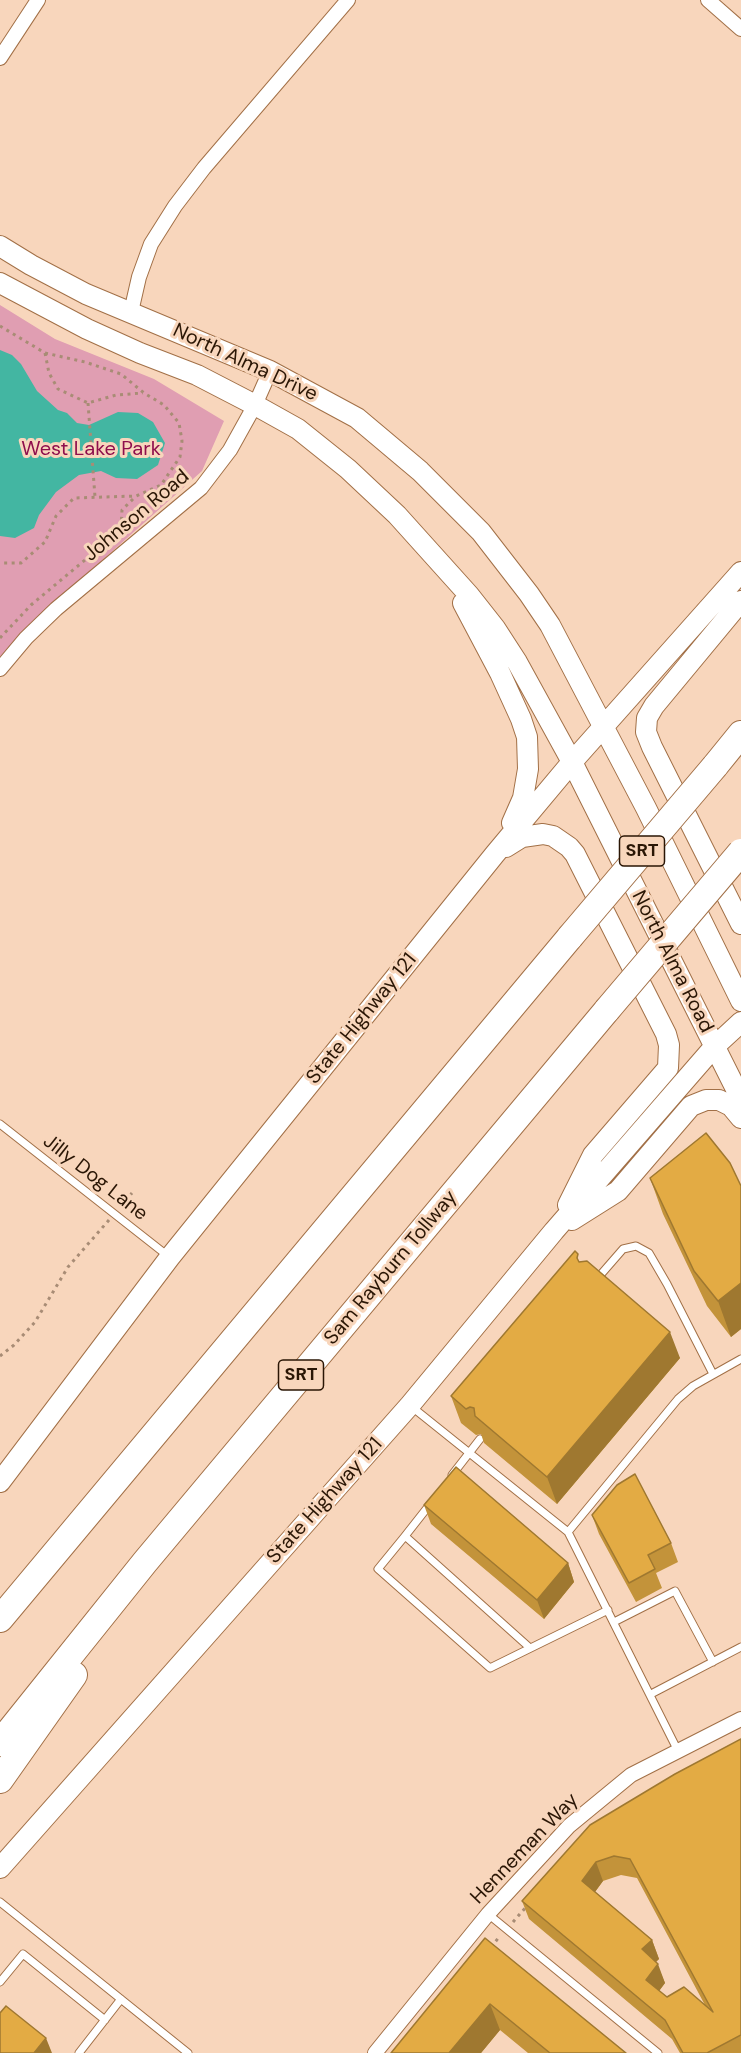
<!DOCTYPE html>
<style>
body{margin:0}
canvas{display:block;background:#f8d6bc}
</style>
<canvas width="741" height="2053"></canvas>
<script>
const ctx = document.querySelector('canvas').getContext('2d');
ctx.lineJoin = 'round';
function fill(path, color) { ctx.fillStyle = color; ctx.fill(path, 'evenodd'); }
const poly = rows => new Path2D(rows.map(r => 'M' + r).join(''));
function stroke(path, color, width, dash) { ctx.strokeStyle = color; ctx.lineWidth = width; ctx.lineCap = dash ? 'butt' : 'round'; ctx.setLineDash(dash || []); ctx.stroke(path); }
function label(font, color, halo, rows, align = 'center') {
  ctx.font = font + ' "DM Sans",sans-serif'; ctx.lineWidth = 6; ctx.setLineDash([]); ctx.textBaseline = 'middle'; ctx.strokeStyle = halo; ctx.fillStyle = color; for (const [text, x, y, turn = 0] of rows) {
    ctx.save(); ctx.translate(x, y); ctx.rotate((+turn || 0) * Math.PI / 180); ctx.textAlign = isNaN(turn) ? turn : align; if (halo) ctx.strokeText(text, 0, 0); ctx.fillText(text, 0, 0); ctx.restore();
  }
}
fill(poly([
 [0,305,55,339,154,379,224,421,202,471,107,556,0,657]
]), '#e09eb2');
fill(poly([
 [0,350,12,355,21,364,37,391,58,410,67,413,77,423,89,425,118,412,138,413,153,422,165,443,158,465,137,479,116,478,101,471,79,475,56,492,39,515,34,528,15,538,0,536]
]), '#43b6a2');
const lane = poly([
 [0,1124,168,1256],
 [596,1280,623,1249,636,1246,649,1253,667,1284,713,1374],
 [412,1407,568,1532,678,1751],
 [452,1475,480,1439],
 [431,1503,405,1536,530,1648],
 [568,1532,678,1399,693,1386,741,1359],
 [405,1536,378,1569,490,1668,608,1610],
 [614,1622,675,1591,713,1662],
 [651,1694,741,1647],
 [0,1902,188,2053],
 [488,1914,658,2053],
 [0,1982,23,1954,105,2020],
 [79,2053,121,1999]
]);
const street = poly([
 [708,0,741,29],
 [0,58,38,0],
 [131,312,139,277,151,244,175,206,204,168,348,0],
 [0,669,26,638,56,609,201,488,230,450,255,405,270,371],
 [375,2053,488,1914,569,1826,631,1775,741,1719]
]);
const secondary = poly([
 [0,246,31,265,86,294,270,371,357,418,420,471,481,532,529,594,550,625,646,808,741,1001],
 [0,283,87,329,140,353,197,375,255,405,298,429,348,469,397,515,469,595,495,628,517,662,572,762,741,1099],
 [741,601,654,706,647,718,646,732,652,747,741,924],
 [463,603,500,673,521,719,527,737,528,769,523,798,512,823],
 [506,847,522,837,543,834,553,836,569,847,575,854,666,1034,669,1045,668,1068,593,1155,568,1205],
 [572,1220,618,1191,691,1106,706,1100,719,1100,731,1106,741,1118],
 [0,1482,170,1257,495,854,572,762,741,572],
 [0,1868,410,1405,554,1231,714,1047,741,1022]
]);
const highway = poly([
 [715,766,741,734],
 [0,1619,570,937],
 [0,1743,145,1562,607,1010],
 [0,1780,74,1675]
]);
stroke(lane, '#a27047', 9);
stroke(street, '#a27047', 16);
stroke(secondary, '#a27047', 22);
stroke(highway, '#a27047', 28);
stroke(poly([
 [0,326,45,353,85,362,121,374,144,393,164,405,179,423,182,441,180,457,161,485,136,496,74,498,56,516,45,542,21,563,0,563],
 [45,353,49,373,58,389,88,403,116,395,143,393],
 [88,403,95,497],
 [0,638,31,605,121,530,122,510,136,496],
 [121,1206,132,1193],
 [0,1356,14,1345,35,1322,68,1267,109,1220],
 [513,1922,526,1907],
 [491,1947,500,1936]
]), '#a88c75', 3, [3, 4.5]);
stroke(lane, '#fff', 7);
stroke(street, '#fff', 14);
stroke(secondary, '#fff', 20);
stroke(highway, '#fff', 26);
const highwayBridge = poly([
 [570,937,715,766],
 [607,1010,741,852]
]);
stroke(highwayBridge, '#a27047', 28, []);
stroke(highwayBridge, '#fff', 26);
fill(poly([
 [650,1178,741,1186,741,1329,731,1337,707,1306,663,1214],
 [581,1262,680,1358,557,1504,484,1443,481,1434,476,1435,461,1423,451,1396],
 [424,1505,568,1563,574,1582,544,1619,431,1524],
 [592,1515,671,1543,678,1562,656,1573,662,1588,636,1602,599,1534],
 [741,1739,741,2053,680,2053,672,2039,529,1919,522,1901],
 [621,1875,637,1878,706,2007,667,1997,659,1991,665,1983,656,1962,659,1959,652,1940,595,1892,603,1881],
 [485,1938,626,2053,528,2053,500,2030,481,2053,391,2053]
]), '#c3933a');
fill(poly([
 [741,1283,741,1329,731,1337,718,1301],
 [670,1332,680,1358,557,1504,547,1477],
 [568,1563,574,1582,544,1619,537,1600],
 [596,1862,603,1881,589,1900,582,1881],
 [652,1940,659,1959,649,1968,642,1949],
 [658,1964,665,1983,653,1999,646,1980],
 [490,2004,500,2030,481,2053,449,2053],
 [46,2038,52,2053,34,2053]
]), '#9f7830');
const building = poly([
 [706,1133,730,1163,741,1186,741,1283,718,1301,694,1271,650,1178,706,1133],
 [575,1251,578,1254,577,1258,579,1262,587,1261,670,1332,547,1477,475,1416,474,1408,470,1407,466,1409,451,1396,575,1251],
 [456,1467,568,1563,537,1600,424,1505,456,1467],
 [635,1474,671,1543,648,1555,655,1569,629,1583,592,1515,617,1485,635,1474],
 [741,1739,741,2035,707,2053,683,2053,665,2020,522,1901,590,1825,675,1774,741,1739],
 [614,1856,630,1859,713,2012,684,1987,667,1997,646,1980,658,1964,642,1949,652,1940,582,1881,596,1862,614,1856],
 [485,1938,626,2053,550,2053,490,2004,449,2053,391,2053,485,1938],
 [6,2006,46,2038,34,2053,0,2053,0,2013,6,2006]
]);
fill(building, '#e3ab44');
stroke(building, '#9f7830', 1.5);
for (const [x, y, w] of [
 [642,851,45],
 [301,1375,45]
]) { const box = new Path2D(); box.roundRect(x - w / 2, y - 15, w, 30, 4.5); ctx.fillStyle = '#f8d6bc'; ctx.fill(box); stroke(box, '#2a1605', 1.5); }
label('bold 18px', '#2a1605', null, [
 ["SRT",642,851],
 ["SRT",301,1375]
]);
label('20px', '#2a1605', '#f8d6bc', [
 ["North Alma Drive",245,363,25],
 ["Johnson Road",137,516,-40],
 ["North Alma Road",672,962,63],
 ["State Highway 121",362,1019,-51],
 ["Jilly Dog Lane",95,1178,38],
 ["Sam Rayburn Tollway",391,1268,-50],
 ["State Highway 121",325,1501,-48],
 ["Henneman Way",525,1849,-46]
]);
label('20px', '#8f0e4c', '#f8d6bc', [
 ["West Lake Park",91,450]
]);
</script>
